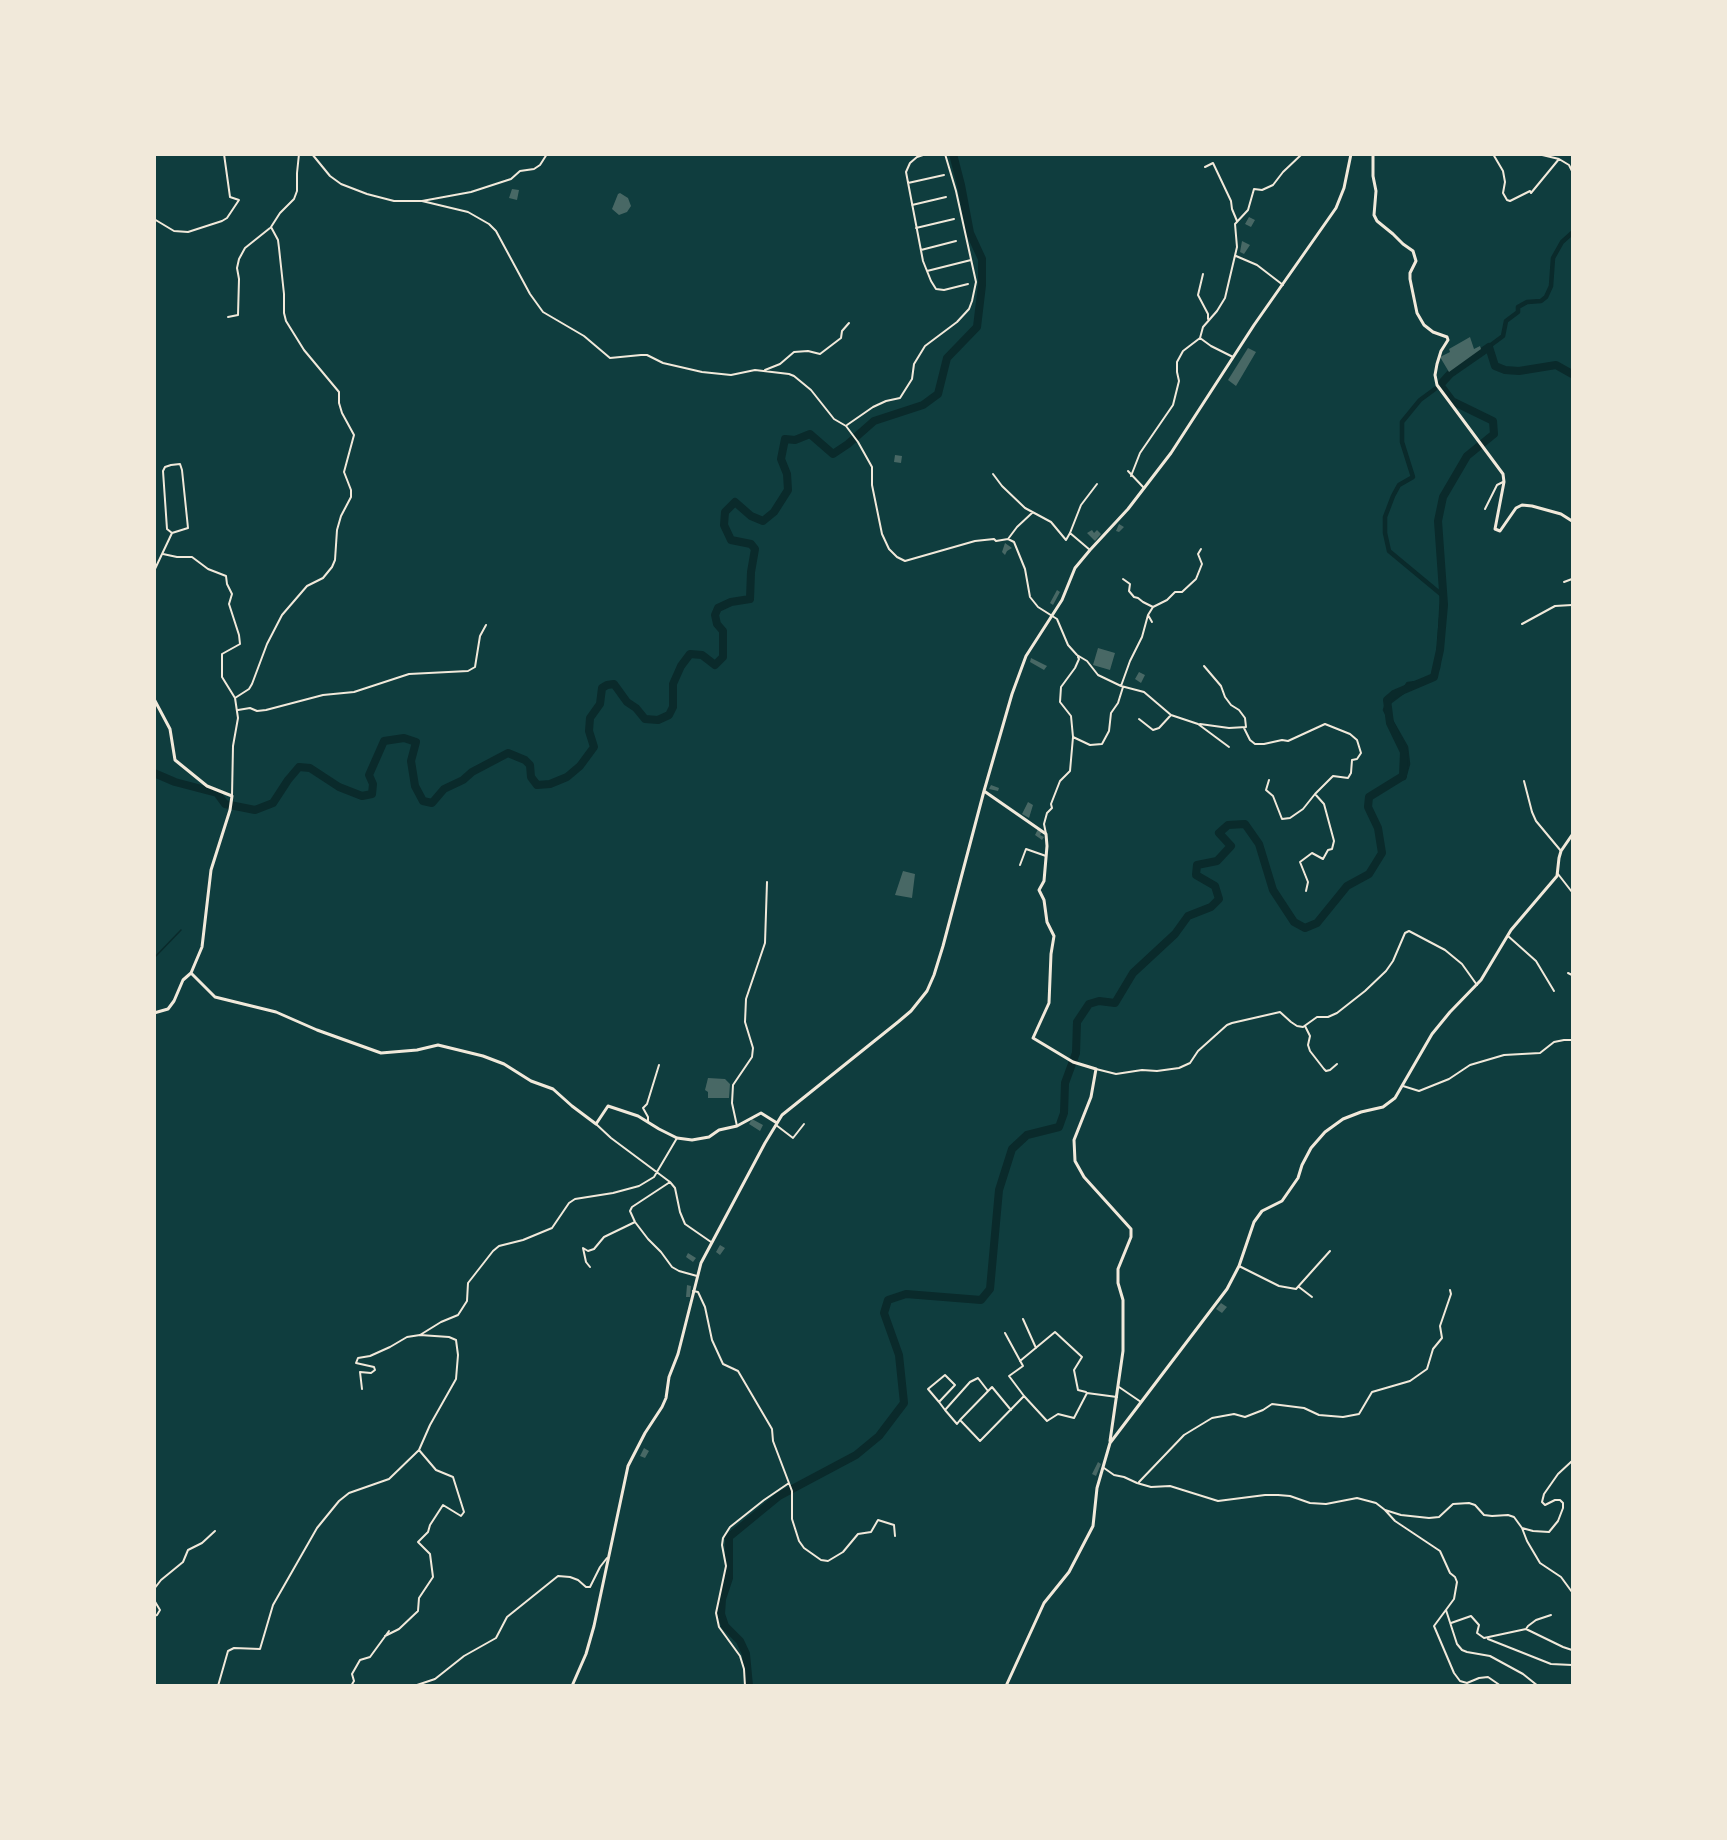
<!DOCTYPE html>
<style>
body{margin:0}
#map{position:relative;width:1727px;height:1840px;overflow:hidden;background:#0f3d3e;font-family:"Roboto Condensed",sans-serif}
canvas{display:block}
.frame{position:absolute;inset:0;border:156px solid #f1e9da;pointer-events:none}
</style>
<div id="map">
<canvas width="1727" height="1840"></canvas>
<div class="frame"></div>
</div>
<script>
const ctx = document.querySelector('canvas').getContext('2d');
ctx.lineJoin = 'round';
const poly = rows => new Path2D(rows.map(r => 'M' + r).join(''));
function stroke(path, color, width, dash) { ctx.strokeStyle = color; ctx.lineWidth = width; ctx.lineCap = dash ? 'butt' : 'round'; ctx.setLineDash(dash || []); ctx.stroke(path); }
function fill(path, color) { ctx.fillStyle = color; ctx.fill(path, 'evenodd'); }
stroke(poly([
 [154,958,181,930]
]), '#0a2a2b', 1.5);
stroke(poly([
 [1442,384,1452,374,1503,336,1506,321,1518,312,1518,307,1527,302,1541,301,1546,297,1551,286,1553,258,1562,242,1572,233],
 [1404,778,1408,764,1406,747,1385,710,1387,704,1403,692,1408,684,1424,682,1430,679,1438,668,1442,595,1389,551,1385,533,1385,517,1393,496,1399,485,1413,477,1402,442,1402,422,1420,400,1435,389]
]), '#0a2a2b', 4.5);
stroke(poly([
 [154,773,175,782,217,793,225,804,255,810,273,803,288,780,299,767,310,768,339,787,362,796,372,794,373,784,369,775,384,741,404,738,416,742,411,761,415,786,423,801,432,803,444,789,463,780,472,772,508,753,525,760,530,765,531,777,537,785,550,784,567,777,580,766,594,747,589,731,590,718,600,704,602,688,607,685,614,684,627,702,636,708,645,719,658,720,669,715,673,707,673,684,681,666,690,654,702,655,715,665,723,657,723,631,717,624,715,615,718,608,731,602,750,599,751,572,755,549,751,544,731,540,724,525,725,512,735,502,751,516,763,521,774,512,788,490,787,474,781,459,785,439,795,440,810,434,833,454,848,444,874,421,923,405,938,394,947,358,977,327,982,285,982,259,970,233,961,185,953,154],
 [749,1686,746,1654,740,1641,725,1626,721,1614,722,1599,729,1578,729,1537,779,1496,856,1455,879,1436,904,1403,899,1355,884,1313,888,1300,906,1294,981,1300,990,1289,999,1190,1012,1149,1027,1135,1059,1127,1064,1113,1065,1083,1076,1053,1077,1022,1089,1004,1099,1001,1115,1003,1133,973,1175,934,1188,916,1211,907,1219,899,1215,886,1196,875,1197,865,1217,861,1231,846,1219,833,1228,825,1245,824,1259,844,1273,890,1294,922,1305,928,1317,923,1347,886,1369,874,1382,853,1378,828,1368,807,1369,797,1403,776,1404,752,1390,723,1387,700,1394,694,1434,677,1440,650,1444,605,1438,521,1443,497,1467,456,1494,434,1493,421,1452,401,1440,385,1450,374,1489,347,1495,366,1505,370,1519,371,1556,365,1572,374]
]), '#0a2a2b', 8);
fill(poly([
 [512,189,519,190,517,200,509,198],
 [620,193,628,198,631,206,627,212,619,215,612,209,618,194],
 [1249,217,1255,220,1251,227,1245,224],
 [1242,241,1250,245,1244,254,1240,252],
 [1470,337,1474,349,1480,346,1481,349,1449,372,1440,357,1450,352,1449,349],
 [1248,348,1256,352,1236,386,1228,380],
 [895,455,902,456,901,463,894,462],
 [1119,524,1124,527,1119,532,1116,531],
 [1092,530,1094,533,1097,530,1101,534,1095,541,1087,533],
 [1005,543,1012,548,1007,551,1005,555,1002,552],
 [1057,590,1060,592,1053,605,1050,603],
 [1098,648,1115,653,1110,670,1093,665],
 [1031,658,1047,666,1044,670,1030,662],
 [1139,672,1145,675,1141,683,1135,679],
 [991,785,999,788,998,791,989,789],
 [1028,802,1033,805,1029,818,1022,814],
 [1038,829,1042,832,1040,835,1044,837,1042,840,1035,835],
 [903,871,915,874,912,898,895,895],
 [708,1078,725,1079,730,1084,729,1098,708,1098,708,1092,705,1090],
 [752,1119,763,1125,760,1131,749,1124],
 [720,1245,725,1248,720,1255,716,1252],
 [688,1253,696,1258,693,1262,686,1257],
 [687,1285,691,1286,690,1297,686,1297],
 [1221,1303,1227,1307,1222,1313,1216,1309],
 [644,1448,649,1451,645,1458,640,1456],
 [1098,1462,1101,1464,1096,1476,1092,1474]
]), '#486865');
stroke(poly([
 [312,154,330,176,341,184,367,194,394,201,422,201,471,192,511,179,520,171,534,169,540,165,547,154],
 [926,154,917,157,910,163,906,172,923,261,931,281,936,289,944,290,968,284],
 [1493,154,1503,171,1505,182,1503,193,1507,200,1510,201,1530,191,1531,193,1559,159],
 [1538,154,1559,159,1569,165,1572,171],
 [1205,167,1213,163,1231,201,1232,209,1237,221],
 [908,183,944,175],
 [422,201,468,212,489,224,496,231,530,294,543,312,584,336,610,358,641,355,647,355,663,363,702,372,731,375,755,370,789,374,794,376,811,390,834,419,846,426,858,442,872,467,872,485,882,534,889,549,897,557,905,561,975,541,994,539,996,541,1008,539,1014,542,1025,569,1030,597,1038,607,1057,619,1068,645,1077,655,1087,661,1098,675,1121,686,1144,692,1171,715,1198,724,1229,747],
 [912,205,946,197],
 [154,219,174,231,188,232,222,221,227,218,239,200,230,197,224,154],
 [916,228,954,219],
 [921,250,956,241],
 [1236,256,1257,265,1283,285],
 [927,271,971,260],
 [1203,274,1198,295,1208,314,1208,319],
 [228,317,238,315,239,279,237,268,239,259,245,248,270,228],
 [1200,338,1211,346,1233,357],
 [765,370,780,364,794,352,808,351,820,354,841,338,842,331,849,323],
 [847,425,873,407,886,401,900,398,912,379,914,364,925,346,957,322,969,309,972,301,976,282,956,191,945,154],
 [1128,471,1144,488],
 [993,474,1002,486,1025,508,1051,522,1066,540,1070,533,1081,505,1097,484],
 [1131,476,1140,453,1173,405,1179,381,1177,372,1177,362,1183,351,1200,338,1203,327,1217,311,1225,298,1237,247,1235,224,1248,210,1254,189,1262,190,1273,185,1283,172,1302,154],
 [1485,509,1497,485,1503,482],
 [1070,533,1090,550],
 [1008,539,1017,527,1032,513],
 [163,554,177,557,192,557,208,569,226,576,227,584,232,594,229,604,239,635,240,644,222,654,222,677,235,698],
 [154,571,172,533,188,528,182,470,180,464,171,465,165,467,163,471,167,529,172,533],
 [1123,579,1130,584,1129,591,1134,597,1138,598,1143,602,1153,607],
 [1564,582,1572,579],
 [1148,615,1152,622],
 [1522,624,1555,606,1572,605],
 [1078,657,1079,659,1075,668,1061,687,1060,702,1071,716,1073,737,1090,745,1102,744,1109,731,1111,713,1118,703,1123,687],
 [1121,686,1130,661,1142,637,1148,615,1153,607,1167,600,1175,592,1182,592,1196,579,1202,564,1198,554,1201,549],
 [238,710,250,708,257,711,266,710,323,695,354,692,409,674,468,671,475,667,480,636,486,625],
 [1139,719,1153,730,1159,728,1171,715],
 [1200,724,1229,728,1246,727,1245,718,1239,710,1231,705,1225,697,1221,686,1204,666],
 [1244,728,1250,740,1255,744,1264,744,1282,740,1288,741,1325,724,1350,734,1357,740,1361,753,1357,759,1352,760,1351,773,1348,778,1333,776,1315,794,1303,809,1290,818,1282,819,1273,796,1266,790,1269,780],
 [1524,781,1532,812,1536,821,1561,851],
 [232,796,233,746,238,718,235,698,249,689,252,684,267,644,282,615,307,586,323,578,332,567,335,560,337,530,341,516,351,497,351,490,344,472,354,435,342,413,339,403,339,392,304,350,286,321,284,313,284,294,279,248,278,240,271,227,280,213,294,199,297,191,297,173,299,154],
 [1046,834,1044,824,1047,813,1052,808,1051,804,1060,781,1070,771,1073,737],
 [1020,865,1026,849,1046,856],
 [1558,874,1572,892],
 [1306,891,1308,882,1300,862,1312,853,1323,859,1328,850,1332,849,1334,841,1324,804,1315,794],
 [1508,936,1536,961,1554,991],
 [1568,973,1572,975],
 [1305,1026,1310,1036,1308,1045,1310,1051,1324,1069,1326,1071,1330,1070,1337,1064],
 [1096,1069,1116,1074,1142,1070,1157,1071,1179,1068,1190,1063,1198,1051,1227,1025,1232,1023,1280,1012,1291,1022,1297,1026,1303,1027,1317,1017,1328,1017,1337,1013,1365,991,1386,971,1393,961,1405,933,1409,931,1445,950,1462,964,1477,985],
 [1403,1086,1419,1091,1449,1079,1470,1065,1504,1055,1540,1053,1554,1042,1564,1040,1572,1040],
 [648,1122,648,1117,643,1108,647,1104,659,1065],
 [596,1124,611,1138,670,1182,675,1188,680,1212,685,1224,711,1242],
 [776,1125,793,1138,804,1124],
 [737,1126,732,1103,733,1085,752,1057,753,1048,745,1022,746,999,765,943,767,882],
 [670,1182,632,1207,630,1211,635,1222,648,1239,661,1252,672,1267,679,1271,697,1276],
 [1239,1266,1279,1286,1296,1289,1330,1251],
 [590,1267,586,1262,583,1248,588,1251,594,1249,604,1237,635,1222],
 [1299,1287,1312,1297],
 [693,1291,698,1292,705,1307,712,1340,723,1364,738,1371,772,1429,773,1441,792,1491,792,1519,799,1541,804,1548,821,1560,828,1561,843,1552,858,1534,871,1532,878,1520,894,1525,895,1536],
 [1023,1319,1036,1348],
 [1005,1333,1023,1366,1009,1376,1024,1396,1047,1421,1058,1414,1074,1418,1087,1393,1117,1397],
 [1020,1361,1055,1332,1082,1357,1074,1370,1078,1390,1086,1392],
 [1119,1387,1141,1402],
 [362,1389,360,1372,371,1373,375,1370,374,1367,356,1363,358,1358,370,1356,390,1347,407,1337,420,1335,441,1322,458,1315,467,1301,468,1283,493,1251,499,1246,523,1240,552,1228,569,1203,575,1199,613,1193,639,1186,654,1177,677,1138],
 [939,1402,955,1385,945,1375,928,1389,939,1402,945,1410],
 [1011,1410,992,1387,960,1420,980,1441,1024,1396],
 [960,1420,957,1424,945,1410,970,1382,978,1378,988,1391],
 [1104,1468,1114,1475,1124,1477,1137,1483,1151,1487,1170,1486,1218,1501,1265,1495,1278,1495,1290,1496,1310,1503,1326,1504,1357,1498,1376,1503,1385,1510,1395,1521,1440,1551,1450,1573,1455,1577,1457,1582,1454,1599,1434,1626,1454,1673,1460,1681,1467,1683,1479,1678,1488,1677,1501,1686],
 [1139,1482,1184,1435,1212,1418,1234,1414,1245,1417,1263,1410,1272,1404,1304,1408,1319,1415,1343,1417,1359,1414,1372,1392,1410,1381,1427,1369,1433,1349,1442,1338,1440,1326,1451,1294,1450,1290],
 [1385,1510,1401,1515,1429,1518,1439,1517,1453,1504,1469,1503,1475,1505,1484,1515,1492,1516,1508,1515,1514,1517,1522,1528,1533,1531,1549,1532,1558,1521,1563,1508,1563,1503,1560,1500,1555,1500,1545,1505,1542,1502,1544,1494,1558,1474,1572,1461],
 [1522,1528,1527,1541,1540,1563,1561,1577,1572,1592],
 [154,1589,161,1580,183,1562,188,1550,202,1543,215,1531],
 [154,1600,160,1610,157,1615,154,1616],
 [1446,1610,1457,1644,1462,1650,1467,1652,1490,1656,1523,1674,1538,1686],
 [1451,1623,1471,1616,1479,1625,1477,1633,1484,1638,1526,1629,1563,1647,1572,1650],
 [1526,1629,1528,1626,1536,1620,1551,1615],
 [385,1636,399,1629,418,1611,419,1598,433,1577,430,1554,418,1542,428,1532,430,1525,443,1505,461,1516,464,1512,453,1477,436,1470,419,1450],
 [1488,1639,1551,1664,1572,1665],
 [218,1686,228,1651,234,1648,260,1649,273,1605,317,1528,339,1501,349,1493,389,1479,419,1450,430,1425,456,1379,458,1355,456,1340,449,1337,420,1335],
 [351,1686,354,1681,352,1674,360,1660,370,1657,389,1631],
 [414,1686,435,1679,464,1656,496,1638,507,1617,558,1576,570,1577,578,1580,586,1587,590,1587,600,1567,607,1558],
 [745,1686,744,1669,740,1656,719,1627,716,1613,726,1566,722,1545,723,1538,730,1527,764,1500,789,1483]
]), '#f1e9da', 2);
stroke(poly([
 [1373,154,1373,176,1376,191,1374,215,1377,221,1393,234,1403,244,1413,251,1416,261,1410,273,1410,279,1417,313,1424,325,1433,332,1447,337,1448,340,1441,351,1437,364,1435,375,1437,385,1503,474,1504,482,1495,529,1500,531,1516,508,1522,505,1532,506,1561,514,1572,521],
 [154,699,170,729,175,760,207,786,232,796,230,810,211,870,202,947,191,973],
 [984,791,1046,834,1047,846,1044,881,1039,890,1044,900,1047,922,1054,936,1051,954,1049,1003,1033,1038,1073,1062,1096,1069,1091,1097,1074,1140,1075,1161,1084,1177,1131,1229,1131,1237,1118,1269,1118,1283,1123,1300,1123,1351,1110,1441],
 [154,1013,168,1009,174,1001,183,980,191,973,215,997,276,1012,317,1030,381,1053,417,1050,438,1045,483,1056,504,1064,531,1081,553,1089,572,1106,596,1124,608,1106,638,1116,659,1129,677,1138,692,1140,709,1137,719,1130,737,1126,761,1113,777,1123],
 [572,1686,586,1654,594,1626,628,1466,645,1433,662,1407,666,1398,669,1377,678,1354,701,1263,765,1143,782,1115,898,1022,911,1011,927,991,934,975,943,946,984,791,1012,694,1026,656,1062,600,1075,568,1090,550,1128,509,1171,453,1254,325,1336,208,1344,188,1351,154],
 [1006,1686,1044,1603,1069,1572,1093,1526,1097,1488,1110,1443,1227,1289,1239,1266,1254,1222,1262,1211,1282,1201,1298,1178,1302,1165,1311,1148,1325,1132,1343,1119,1361,1112,1383,1107,1395,1098,1432,1034,1450,1012,1481,980,1511,930,1557,876,1559,858,1561,851,1572,835]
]), '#f1e9da', 3);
</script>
